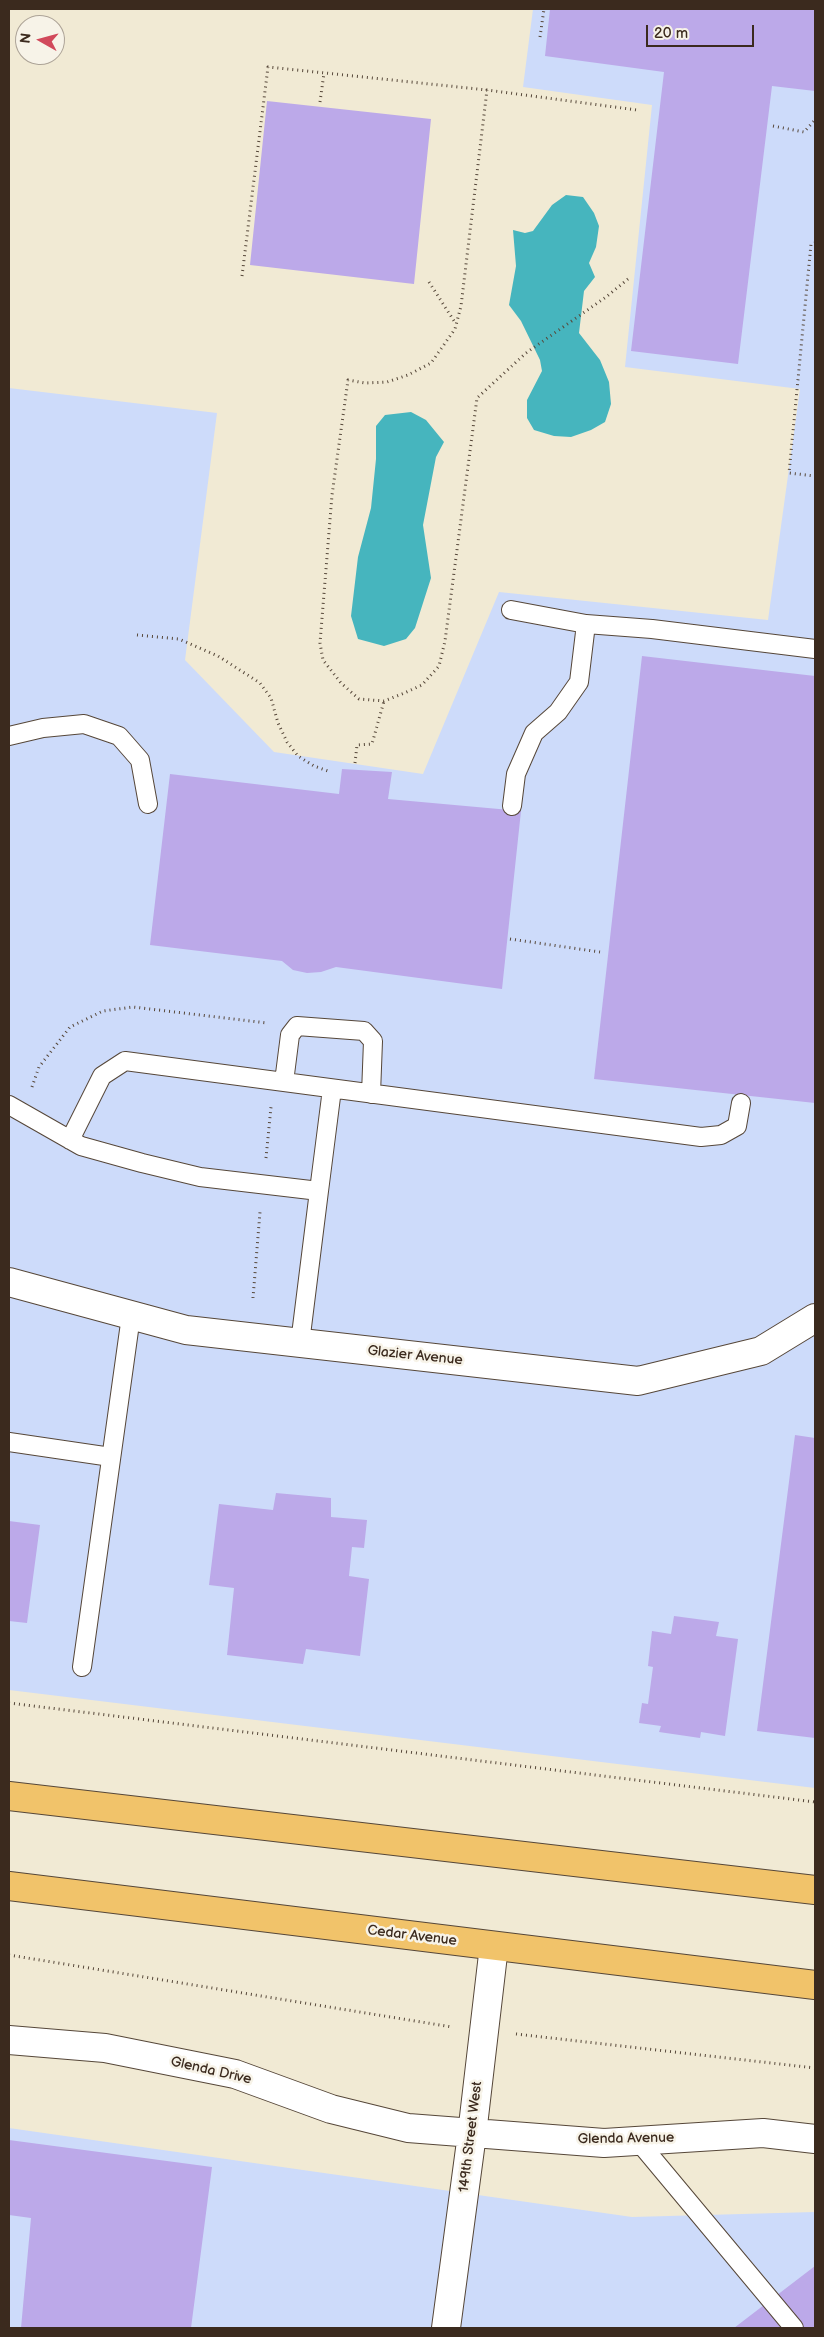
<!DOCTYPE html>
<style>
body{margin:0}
#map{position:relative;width:824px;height:2337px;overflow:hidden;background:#f1ead4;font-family:"Balsamiq Sans",sans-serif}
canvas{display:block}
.frame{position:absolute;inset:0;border:10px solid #3b2a1e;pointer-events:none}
.north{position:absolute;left:15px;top:15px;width:50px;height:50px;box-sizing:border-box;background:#f7f3e8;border:1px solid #aca397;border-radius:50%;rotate:277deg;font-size:14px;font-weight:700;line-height:20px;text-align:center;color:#3b2a1e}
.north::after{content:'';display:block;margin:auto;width:18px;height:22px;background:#d1495b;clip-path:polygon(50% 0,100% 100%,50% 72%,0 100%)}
.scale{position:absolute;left:646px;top:25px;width:108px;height:22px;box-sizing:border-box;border:2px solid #3b2a1e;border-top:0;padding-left:6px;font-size:15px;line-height:18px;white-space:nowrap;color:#3b2a1e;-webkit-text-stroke:4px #f7f3e8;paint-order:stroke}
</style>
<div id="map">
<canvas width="824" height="2337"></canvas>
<div class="frame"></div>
<div class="north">N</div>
<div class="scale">20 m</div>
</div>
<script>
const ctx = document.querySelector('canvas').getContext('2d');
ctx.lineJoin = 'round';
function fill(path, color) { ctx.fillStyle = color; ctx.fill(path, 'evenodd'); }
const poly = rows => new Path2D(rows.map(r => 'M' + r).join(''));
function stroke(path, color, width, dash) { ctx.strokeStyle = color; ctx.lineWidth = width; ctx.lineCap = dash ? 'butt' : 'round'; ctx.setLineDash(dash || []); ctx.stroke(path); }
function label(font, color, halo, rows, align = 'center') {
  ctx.font = font + ' "Balsamiq Sans",sans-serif'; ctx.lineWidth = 5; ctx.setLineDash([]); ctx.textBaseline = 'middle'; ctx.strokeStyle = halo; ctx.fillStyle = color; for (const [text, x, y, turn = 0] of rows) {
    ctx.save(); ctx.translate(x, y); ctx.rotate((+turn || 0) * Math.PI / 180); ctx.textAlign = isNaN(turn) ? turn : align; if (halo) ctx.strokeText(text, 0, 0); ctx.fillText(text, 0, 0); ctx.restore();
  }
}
fill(poly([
 [533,9,815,9,815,1788,9,1690,9,388,217,413,185,660,274,752,423,774,499,592,768,620,800,389,625,367,652,105,523,87],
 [9,2128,632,2217,815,2212,815,2328,9,2328]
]), '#cddbfa');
fill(poly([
 [566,195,583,197,594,213,599,226,596,247,589,263,595,277,584,291,579,333,600,360,609,382,611,404,605,422,591,430,571,437,554,436,534,430,527,418,527,400,542,371,540,360,521,321,509,305,516,266,513,230,525,233,533,231,552,205],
 [411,412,426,420,444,442,436,457,423,525,431,578,415,628,406,639,384,646,358,639,351,616,358,557,371,508,376,459,376,426,385,415]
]), '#46b5be');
fill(poly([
 [550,9,815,9,815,91,772,86,738,364,631,351,664,72,545,56],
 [267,101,431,119,414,284,250,265],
 [642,656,815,676,815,1103,594,1079],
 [342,769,392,772,388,799,521,811,502,989,336,967,321,972,307,973,293,970,282,961,150,945,170,774,339,794],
 [795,1435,815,1438,815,1738,757,1731],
 [276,1493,331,1498,331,1517,367,1520,364,1548,352,1547,349,1576,369,1579,360,1656,306,1649,303,1664,227,1655,234,1588,209,1585,219,1504,273,1510],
 [9,1521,40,1525,27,1623,9,1621],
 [674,1616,719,1622,716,1636,738,1639,725,1736,701,1732,700,1738,659,1732,661,1726,639,1723,642,1703,648,1704,653,1667,648,1666,652,1631,671,1634],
 [9,2140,212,2167,191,2328,21,2328,31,2218,9,2215],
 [815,2266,815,2328,734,2328]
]), '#bca9e9');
const lane = poly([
 [511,610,586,624],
 [9,736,43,728,84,724,119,736,140,760,148,804],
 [512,806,516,774,534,733,558,712,579,682,586,624,652,629,815,649],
 [284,1082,290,1035,297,1026,364,1031,373,1041,371,1094],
 [9,1105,81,1146,142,1163,200,1177,319,1191,300,1343],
 [70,1140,102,1076,125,1061,701,1137,721,1135,737,1126,741,1103],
 [319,1191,332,1089],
 [9,1442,111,1457],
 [82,1667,131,1316],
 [638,2141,794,2328]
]);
const street = poly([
 [9,1282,186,1330,638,1381,761,1351,815,1318],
 [9,2040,105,2048,235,2074,331,2109,408,2128,604,2143,763,2133,815,2139],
 [446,2328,472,2134,494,1946]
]);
const highway = poly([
 [9,1796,815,1890],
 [9,1886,815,1985]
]);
stroke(lane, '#564739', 20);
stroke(street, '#564739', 30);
stroke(highway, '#564739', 30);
stroke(poly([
 [540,37,544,9],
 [320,102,324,73],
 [773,126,804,132,815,120],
 [815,243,811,244,789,473,815,476],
 [242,276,268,67,487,90],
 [628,279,606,297,526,353,477,398,445,641,439,666,422,685,402,694,384,701,359,699,341,683,323,660,320,643,332,495,348,380,365,383,387,382,408,375,431,363,455,329,461,306,487,90,637,110],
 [429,282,456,324],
 [137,635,179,639,218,656,260,683,271,698,278,723,287,742,298,756,314,766,328,771],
 [355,763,357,745,372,744,384,701],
 [510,939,600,952],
 [32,1087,39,1067,70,1027,103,1011,133,1007,267,1023],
 [266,1158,271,1107],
 [253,1298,260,1212],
 [9,1703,815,1802],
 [9,1955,452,2027],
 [516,2034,815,2068]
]), '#564739', 3, [1, 4]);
stroke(lane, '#fff', 18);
stroke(street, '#fff', 28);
stroke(highway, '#f1c36a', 28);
label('14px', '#3b2a1e', '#f7f3e8', [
 ["Glazier Avenue",415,1356,6],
 ["Cedar Avenue",412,1936,7],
 ["Glenda Drive",211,2071,13],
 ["149th Street West",471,2137,-83],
 ["Glenda Avenue",626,2139,-1]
]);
</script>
